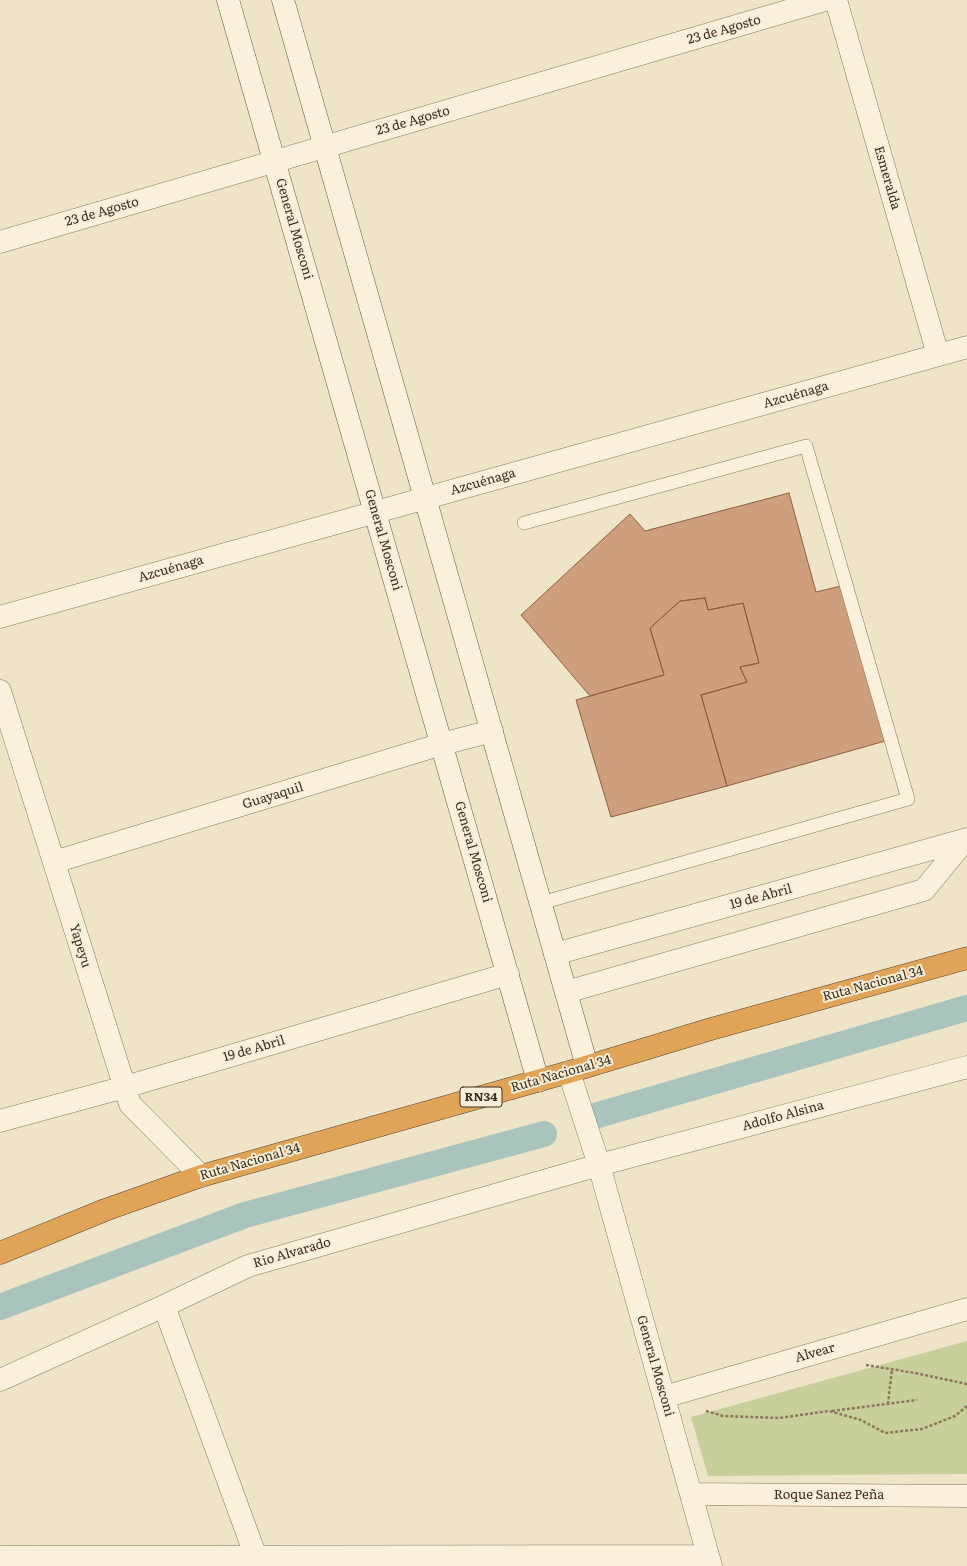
<!DOCTYPE html>
<meta charset="utf-8">
<style>
body{margin:0}
canvas{display:block;background:#f0e4c8}
</style>
<canvas width="967" height="1566"></canvas>
<script>
const ctx = document.querySelector('canvas').getContext('2d');
ctx.lineJoin = 'round';
function fill(path, color) { ctx.fillStyle = color; ctx.fill(path, 'evenodd'); }
const poly = rows => new Path2D(rows.map(r => 'M' + r).join(''));
function stroke(path, color, width, dash) { ctx.strokeStyle = color; ctx.lineWidth = width; ctx.lineCap = dash ? 'butt' : 'round'; ctx.setLineDash(dash || []); ctx.stroke(path); }
function label(font, color, halo, rows, align = 'center') {
  ctx.font = font + ' Literata,serif'; ctx.lineWidth = 4; ctx.setLineDash([]); ctx.textBaseline = 'middle'; ctx.strokeStyle = halo; ctx.fillStyle = color; for (const [text, x, y, turn = 0] of rows) {
    ctx.save(); ctx.translate(x, y); ctx.rotate((+turn || 0) * Math.PI / 180); ctx.textAlign = isNaN(turn) ? turn : align; if (halo) ctx.strokeText(text, 0, 0); ctx.fillText(text, 0, 0); ctx.restore();
  }
}
fill(poly([
 [967,1341,967,1474,708,1476,691,1417]
]), '#c9cf9b');
stroke(poly([
 [598,1115,967,1008],
 [0,1307,245,1215,544,1134]
]), '#a9c4bc', 26);
const building = poly([
 [789,493,816,592,841,586,885,741,727,786,701,695,747,682,740,667,759,663,743,603,708,610,705,598,680,601,650,628,664,675,590,696,521,615,630,514,645,531,789,493],
 [705,598,708,610,743,603,759,663,740,667,747,682,701,695,727,786,611,817,576,700,664,675,650,628,680,601,705,598]
]);
fill(building, '#cf9f7d');
stroke(building, '#8d5f41', 1);
const lane = poly([
 [524,523,806,446,908,799,541,903]
]);
const street = poly([
 [836,0,938,355],
 [0,242,825,0],
 [0,617,967,347],
 [0,691,130,1104,201,1176],
 [54,862,442,744,492,731],
 [555,954,967,839],
 [566,992,924,890,965,840],
 [569,1072,599,1165,711,1566],
 [0,1121,125,1087,508,974],
 [164,1306,256,1557],
 [0,1380,164,1306,248,1266,599,1165,967,1067],
 [664,1397,967,1309],
 [691,1494,967,1496],
 [0,1557,708,1556]
]);
const secondary = poly([
 [228,0,538,1081],
 [283,0,587,1066]
]);
const highway = poly([
 [0,1253,105,1210,201,1176,569,1072,711,1029,967,958]
]);
stroke(lane, '#8d765c', 14);
stroke(street, '#8d765c', 23);
stroke(secondary, '#6f573f', 23);
stroke(highway, '#5b4430', 23);
stroke(poly([
 [866,1365,915,1373,967,1384],
 [888,1404,892,1369],
 [706,1411,723,1416,779,1418,829,1411,861,1420,885,1433,922,1429,955,1416,967,1406],
 [832,1411,917,1400]
]), '#8d765c', 2.5, [3, 2]);
stroke(lane, '#faf1dc', 13);
stroke(street, '#faf1dc', 22);
stroke(secondary, '#faf1dc', 22);
stroke(highway, '#e0a458', 22);
for (const [x, y, w] of [
 [481,1097,42]
]) { const box = new Path2D(); box.roundRect(x - w / 2, y - 10, w, 20, 3); ctx.fillStyle = '#f7eed8'; ctx.fill(box); stroke(box, '#3d2e20', 1); }
label('bold 12px', '#3d2e20', null, [
 ["RN34",481,1097]
]);
label('13px', '#3d2e20', '#f7eed8', [
 ["23 de Agosto",724,30,-16],
 ["23 de Agosto",413,121,-16],
 ["Esmeralda",887,178,74],
 ["23 de Agosto",102,212,-16],
 ["General Mosconi",294,229,74],
 ["Azcuénaga",796,395,-16],
 ["Azcuénaga",483,482,-16],
 ["General Mosconi",383,540,74],
 ["Azcuénaga",171,569,-16],
 ["Guayaquil",273,796,-17],
 ["General Mosconi",473,852,74],
 ["19 de Abril",761,897,-15],
 ["Yapeyu",80,946,73],
 ["Ruta Nacional 34",873,984,-15],
 ["19 de Abril",254,1049,-16],
 ["Ruta Nacional 34",561,1074,-16],
 ["Adolfo Alsina",783,1116,-15],
 ["Ruta Nacional 34",250,1162,-16],
 ["Rio Alvarado",292,1253,-16],
 ["Alvear",815,1353,-16],
 ["General Mosconi",655,1366,74],
 ["Roque Sanez Peña",829,1495]
]);
</script>
